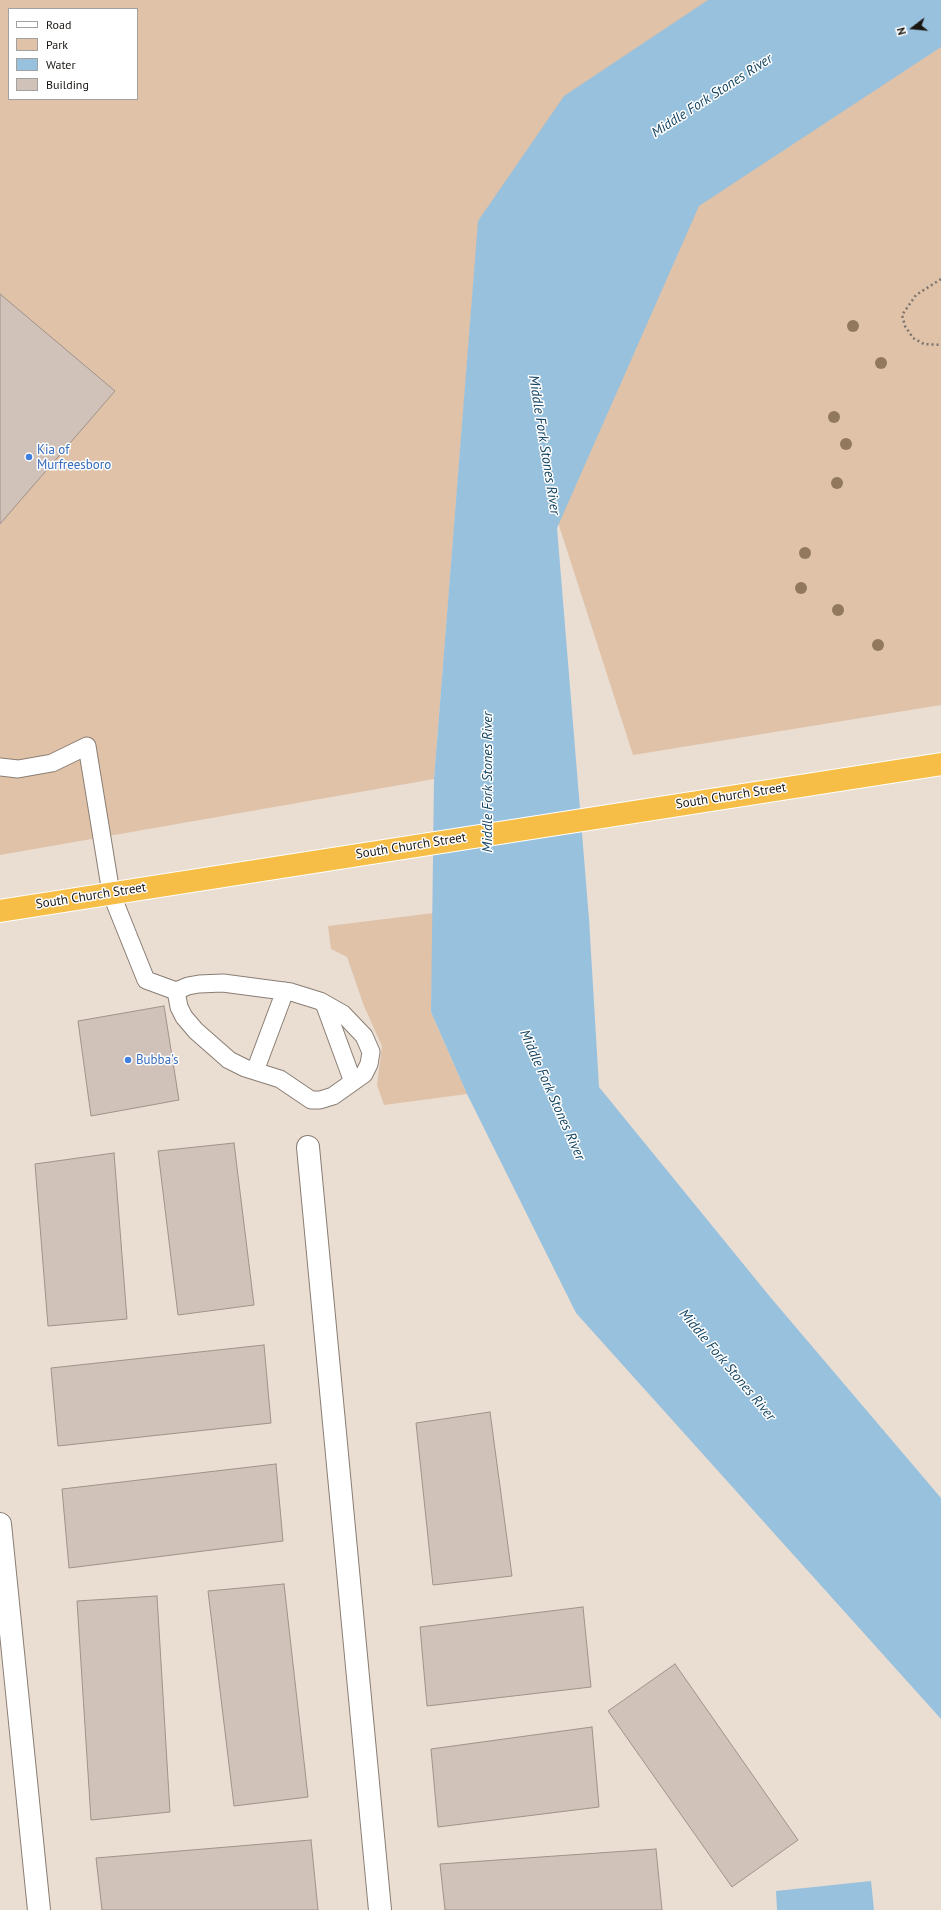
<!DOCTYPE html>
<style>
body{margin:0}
#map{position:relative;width:941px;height:1910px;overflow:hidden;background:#eaddd2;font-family:"PT Sans",sans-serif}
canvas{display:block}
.legend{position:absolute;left:8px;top:8px;width:130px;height:92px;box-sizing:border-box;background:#fff;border:1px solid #a3a1a0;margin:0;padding:5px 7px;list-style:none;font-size:12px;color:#191511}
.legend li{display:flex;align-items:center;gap:8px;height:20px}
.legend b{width:20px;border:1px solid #a3a1a0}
.north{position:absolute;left:893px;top:8px;width:40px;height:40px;-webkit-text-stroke:3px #fff;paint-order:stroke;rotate:254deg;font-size:11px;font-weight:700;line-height:16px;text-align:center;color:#191511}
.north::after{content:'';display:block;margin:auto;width:14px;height:18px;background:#191511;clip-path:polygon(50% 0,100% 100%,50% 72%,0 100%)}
</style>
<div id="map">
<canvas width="941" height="1910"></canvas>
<ul class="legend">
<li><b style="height:5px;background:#fff"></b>Road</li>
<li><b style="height:11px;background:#dfc2a8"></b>Park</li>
<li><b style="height:11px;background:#98c1de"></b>Water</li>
<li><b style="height:11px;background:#d0c1b9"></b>Building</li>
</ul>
<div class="north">N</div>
</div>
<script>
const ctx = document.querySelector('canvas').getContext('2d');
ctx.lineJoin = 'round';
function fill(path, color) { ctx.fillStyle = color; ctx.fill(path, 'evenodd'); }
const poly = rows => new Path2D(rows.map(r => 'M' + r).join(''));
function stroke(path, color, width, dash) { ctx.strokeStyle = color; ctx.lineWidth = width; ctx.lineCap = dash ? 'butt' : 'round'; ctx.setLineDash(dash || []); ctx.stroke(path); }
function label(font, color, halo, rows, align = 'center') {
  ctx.font = font + ' "PT Sans",sans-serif'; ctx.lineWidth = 3; ctx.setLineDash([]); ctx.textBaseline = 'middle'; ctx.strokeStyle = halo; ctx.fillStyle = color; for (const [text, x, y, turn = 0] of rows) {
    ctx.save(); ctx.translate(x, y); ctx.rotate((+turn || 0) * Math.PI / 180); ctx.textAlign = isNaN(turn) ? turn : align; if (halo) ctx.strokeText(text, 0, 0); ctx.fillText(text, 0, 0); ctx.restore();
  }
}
fill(poly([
 [0,0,941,0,941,705,633,755,475,265,434,779,0,855],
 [9,9,137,9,137,99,9,99],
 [434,913,431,1012,467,1094,384,1105,377,1085,382,1046,364,1006,347,957,331,949,328,926]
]), '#dfc2a8');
fill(poly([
 [708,0,941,0,941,47,699,206,557,528,589,919,599,1087,771,1298,941,1498,941,1719,576,1313,467,1094,431,1012,434,779,478,221,564,96],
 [871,1881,874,1910,777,1910,776,1891]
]), '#98c1de');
const building = poly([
 [0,294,115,391,0,524,0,294],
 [164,1006,179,1100,91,1116,78,1021,164,1006],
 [234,1143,254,1305,178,1315,158,1151,234,1143],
 [114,1153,127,1319,48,1326,35,1164,114,1153],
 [264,1345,271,1423,58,1446,51,1368,264,1345],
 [490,1412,512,1576,433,1585,416,1423,490,1412],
 [276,1464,283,1541,69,1568,62,1489,276,1464],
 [284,1584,308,1797,234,1806,208,1591,284,1584],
 [157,1596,170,1812,91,1820,77,1601,157,1596],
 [583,1607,591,1687,427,1706,420,1627,583,1607],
 [675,1664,798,1840,732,1887,608,1711,675,1664],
 [592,1727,599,1807,438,1827,431,1749,592,1727],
 [311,1840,318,1910,102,1910,96,1858,311,1840],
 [656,1849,662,1910,445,1910,440,1864,656,1849]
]);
fill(building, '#d0c1b9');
stroke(building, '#a0928a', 1);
const service = poly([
 [0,767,18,769,52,763,87,746,111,893,146,980,176,991,188,986,199,984,223,983,291,992,320,1001,343,1014,364,1036,371,1052,369,1064,364,1074,333,1096,320,1100,311,1100,280,1079,245,1068,229,1060,196,1031,184,1017,179,1007,176,991],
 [324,1003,353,1082],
 [255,1071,285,991]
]);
const minor = poly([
 [308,1147,380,1910],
 [0,1524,39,1910]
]);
const trunk = poly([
 [0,911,941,764]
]);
stroke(service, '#8a7e74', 19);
stroke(minor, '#8a7e74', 24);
stroke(trunk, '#fff', 24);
stroke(poly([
 [941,279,916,295,902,315,905,326,913,338,924,344,941,345]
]), '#7c746d', 2.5, [2, 3]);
stroke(service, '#fff', 17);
stroke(minor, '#fff', 22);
stroke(trunk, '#f6be46', 22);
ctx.fillStyle = '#92795e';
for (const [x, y] of [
 [853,326],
 [881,363],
 [834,417],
 [846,444],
 [837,483],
 [805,553],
 [801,588],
 [838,610],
 [878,645]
]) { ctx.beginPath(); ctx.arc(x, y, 6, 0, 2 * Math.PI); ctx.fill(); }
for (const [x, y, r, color] of [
 [29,457,4,"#3f7fe0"],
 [128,1060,4,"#3f7fe0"]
]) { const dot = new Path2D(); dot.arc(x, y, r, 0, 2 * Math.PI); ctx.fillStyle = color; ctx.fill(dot); stroke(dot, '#fff', 1.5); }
label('13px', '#366cbe', '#fff', [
 ["Kia of",37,450],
 ["Murfreesboro",37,465],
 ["Bubba's",136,1060]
], 'left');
label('13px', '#191511', '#fff', [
 ["South Church Street",731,796,-9],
 ["South Church Street",411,846,-9],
 ["South Church Street",91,896,-9]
]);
label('italic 14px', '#134462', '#fff', [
 ["Middle Fork Stones River",712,96,-33],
 ["Middle Fork Stones River",544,445,81],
 ["Middle Fork Stones River",488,782,-90],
 ["Middle Fork Stones River",552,1095,66],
 ["Middle Fork Stones River",727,1365,50]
]);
</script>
